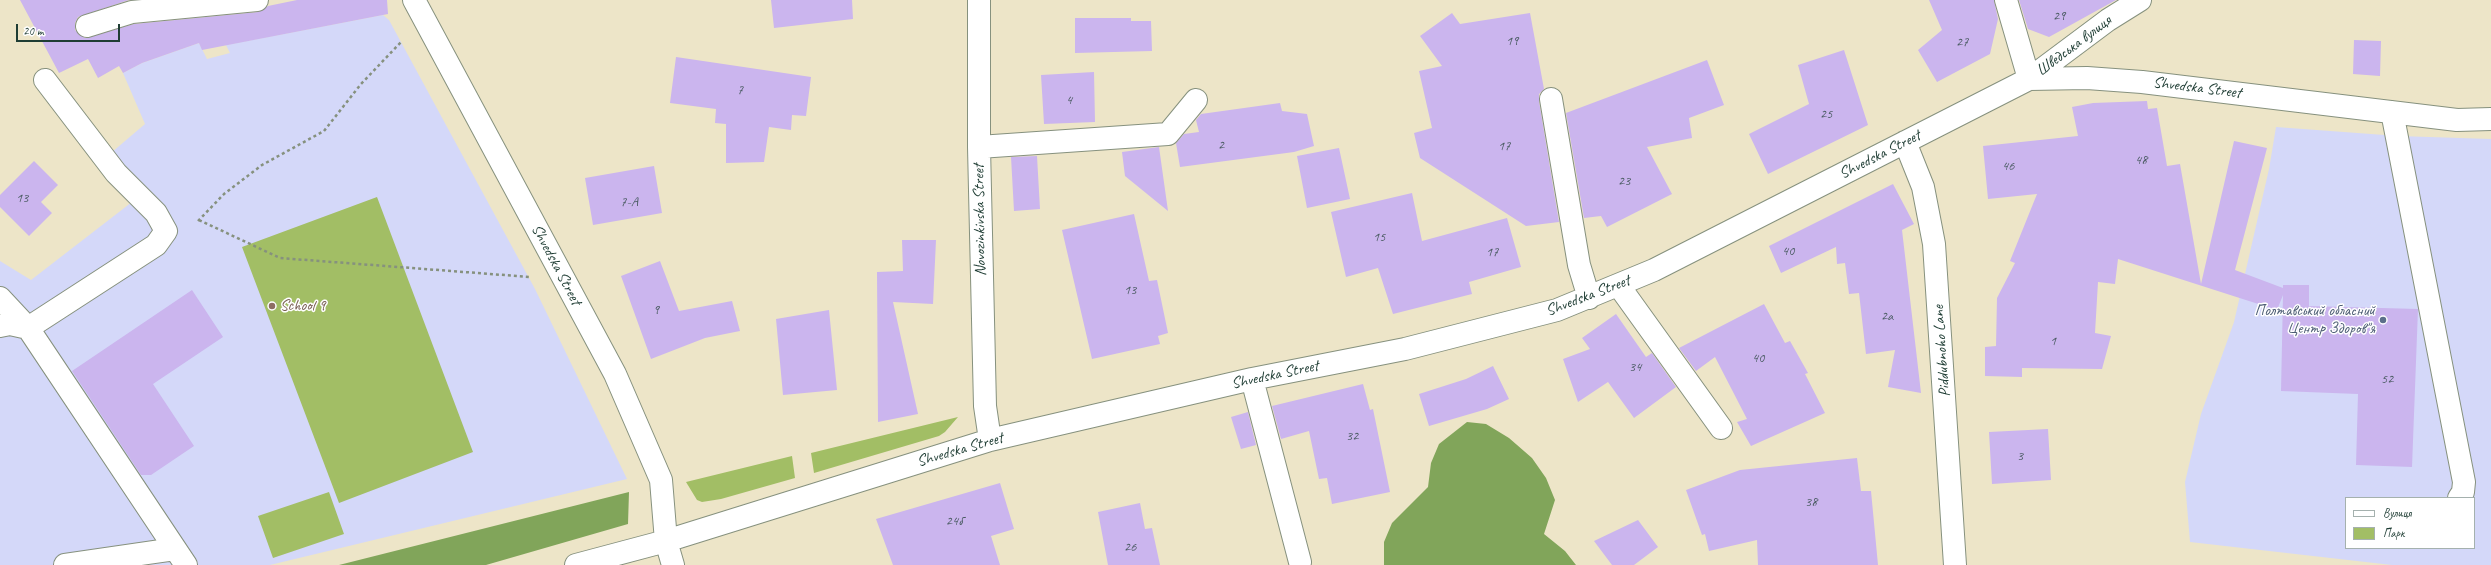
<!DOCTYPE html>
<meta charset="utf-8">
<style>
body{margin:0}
#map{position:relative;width:2491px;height:565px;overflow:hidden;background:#ede5c8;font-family:Caveat,sans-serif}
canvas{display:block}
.legend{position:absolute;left:2345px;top:497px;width:130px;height:52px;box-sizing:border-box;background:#fff;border:1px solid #a5b1ae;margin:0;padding:5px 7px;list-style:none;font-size:12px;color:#1f3d34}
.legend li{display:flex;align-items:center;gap:8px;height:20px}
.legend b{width:20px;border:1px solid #a5b1ae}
.scale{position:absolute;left:16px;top:24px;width:104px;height:18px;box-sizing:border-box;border:2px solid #1f3d34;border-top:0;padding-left:5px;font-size:12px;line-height:14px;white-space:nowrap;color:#1f3d34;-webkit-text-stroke:3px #fff;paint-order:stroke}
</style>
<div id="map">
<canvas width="2491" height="565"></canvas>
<ul class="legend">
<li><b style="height:5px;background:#fff"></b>Вулиця</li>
<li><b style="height:11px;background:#a2be65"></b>Парк</li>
</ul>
<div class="scale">20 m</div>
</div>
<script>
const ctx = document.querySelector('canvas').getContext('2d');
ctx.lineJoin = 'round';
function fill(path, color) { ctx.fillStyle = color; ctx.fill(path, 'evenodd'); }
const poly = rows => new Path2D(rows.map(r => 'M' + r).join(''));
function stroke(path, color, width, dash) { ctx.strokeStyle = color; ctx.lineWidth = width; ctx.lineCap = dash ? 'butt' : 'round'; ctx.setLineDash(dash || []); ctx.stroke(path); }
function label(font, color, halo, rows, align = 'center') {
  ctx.font = font + ' Caveat,sans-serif'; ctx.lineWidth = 3; ctx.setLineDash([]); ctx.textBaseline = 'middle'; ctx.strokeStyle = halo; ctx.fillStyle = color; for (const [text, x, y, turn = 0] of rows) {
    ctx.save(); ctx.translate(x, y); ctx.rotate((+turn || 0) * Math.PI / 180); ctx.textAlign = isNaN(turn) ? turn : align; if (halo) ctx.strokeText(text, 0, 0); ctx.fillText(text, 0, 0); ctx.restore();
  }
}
fill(poly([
 [383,15,389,20,535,289,627,479,270,565,0,565,0,261,31,280,132,202,98,164,145,124,123,73,142,63,199,43,207,59,230,53,226,45],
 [2276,127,2398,136,2491,139,2491,565,2392,565,2190,542,2185,482,2201,414,2234,322,2269,169],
 [2346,498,2474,498,2474,548,2346,548]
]), '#d4d8f9');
fill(poly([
 [377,197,473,452,339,503,242,247],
 [958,417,945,432,939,436,814,473,811,453],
 [792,456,795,478,721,499,702,502,697,500,686,482],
 [329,492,344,534,273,558,258,516]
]), '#a2be65');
fill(poly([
 [1467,422,1486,424,1509,438,1532,458,1546,478,1555,500,1544,534,1565,551,1576,565,1384,565,1384,542,1392,523,1428,487,1431,463,1439,444],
 [629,492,628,524,486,565,339,565]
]), '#81a55a');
fill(poly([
 [20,0,129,0,78,17,75,23,75,30,85,38,134,24,258,12,268,6,297,0,387,0,388,14,202,50,199,43,142,63,123,73,119,66,98,78,88,59,59,73],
 [771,0,852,0,853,19,774,28],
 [1929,0,1994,0,1998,19,1990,54,1937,82,1918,50,1942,30],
 [2019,0,2116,0,2049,37,2028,29],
 [1452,13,1460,24,1530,13,1544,89,1539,94,1539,101,1559,222,1526,226,1420,158,1414,133,1432,128,1419,71,1442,66,1420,36],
 [1075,18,1131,18,1131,21,1151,21,1152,51,1075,53],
 [2354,40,2381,41,2380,76,2353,74],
 [1844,50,1868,125,1768,174,1749,134,1809,104,1798,65],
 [676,57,811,77,806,116,792,115,791,130,769,127,764,162,726,163,726,124,715,123,716,109,670,103],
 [1707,60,1724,105,1689,118,1692,138,1647,147,1672,194,1607,227,1601,216,1584,218,1566,113],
 [1094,72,1095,122,1044,124,1041,75],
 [2147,101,2148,109,2157,108,2167,166,2180,164,2201,284,2234,141,2267,148,2235,270,2283,288,2283,285,2309,285,2309,306,2418,309,2412,467,2356,465,2358,394,2281,391,2283,295,2277,310,2118,259,2115,284,2098,282,2095,333,2111,336,2102,369,2022,368,2022,377,1985,376,1985,347,1996,346,1997,298,2015,263,2010,261,2037,194,1988,199,1983,146,2078,136,2072,107,2093,103],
 [1280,103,1282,111,1307,114,1314,146,1294,152,1180,167,1176,143,1184,134,1199,132,1196,120,1201,114],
 [1159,147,1168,211,1125,176,1122,152],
 [1339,148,1350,199,1307,208,1297,156],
 [1037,156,1040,209,1014,211,1011,157],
 [34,161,58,185,41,202,52,213,29,236,0,207,0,195],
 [654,166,662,213,593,225,585,178],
 [1893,184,1914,224,1902,230,1921,393,1888,387,1895,350,1866,354,1859,293,1849,294,1845,263,1837,264,1836,247,1781,273,1769,246],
 [1412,193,1422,241,1507,218,1521,267,1469,282,1472,294,1393,314,1378,268,1346,277,1331,212],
 [1134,214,1149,281,1157,280,1168,333,1158,336,1160,344,1092,359,1062,230],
 [902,240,936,240,933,304,893,302,918,414,878,422,877,272,903,271],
 [660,261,679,311,732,301,740,331,705,338,651,359,621,276],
 [192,290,223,337,153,384,194,446,151,475,141,475,72,371],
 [1764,304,1785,343,1790,341,1808,373,1805,374,1825,413,1751,446,1737,422,1747,419,1715,357,1696,371,1679,348],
 [829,310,837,390,783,395,776,319],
 [1616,314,1646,357,1652,353,1676,387,1634,418,1608,382,1578,402,1563,359,1590,349,1582,338],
 [1493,366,1509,399,1487,409,1429,426,1419,394,1466,379],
 [1363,384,1370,410,1373,409,1390,492,1332,504,1327,478,1319,479,1309,431,1281,439,1272,406],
 [1248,412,1256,445,1241,449,1231,417],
 [2048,429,2051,480,1992,484,1989,432],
 [1857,458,1861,491,1871,491,1878,565,1758,565,1757,540,1709,551,1705,534,1702,535,1686,490,1740,470],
 [1000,483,1014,529,991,536,1000,565,893,565,876,519],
 [1140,503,1145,529,1152,528,1160,565,1108,565,1098,512],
 [1638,520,1658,547,1634,565,1612,565,1594,541]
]), '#cbb5ee');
const minor = poly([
 [414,0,615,374,661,480,666,541,673,565],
 [979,0,979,147,985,406,990,440],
 [2006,0,2029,79,2108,20,2140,0],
 [87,26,132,12,257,0],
 [1551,99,1579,265,1589,298],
 [2392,112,2464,482,2463,492,2459,498],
 [1905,142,1923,187,1934,244,1955,565],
 [979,147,1168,134,1196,100],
 [1619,286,1721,428],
 [0,298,28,328,186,565],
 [0,326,10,324,28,328,156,245,166,231,156,213,116,173,45,80],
 [1252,379,1300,562],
 [65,565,175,549],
 [576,565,666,541,990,440,1252,379,1405,349,1557,310,1654,270,2029,79,2087,78,2142,82,2457,120,2491,119]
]);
stroke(minor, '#86917e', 24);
stroke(poly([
 [199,220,280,258,530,277],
 [198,221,224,194,262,165,324,131,361,84,402,41]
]), '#86917e', 2.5, [3, 3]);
stroke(minor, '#fff', 22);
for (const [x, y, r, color] of [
 [272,306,4,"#8d6e63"],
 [2383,320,4,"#5c6f8a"]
]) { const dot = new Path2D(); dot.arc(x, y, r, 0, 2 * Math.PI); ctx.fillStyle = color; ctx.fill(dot); stroke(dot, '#fff', 1.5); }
label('14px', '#4a5b62', null, [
 ["29",2059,16],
 ["19",1512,41],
 ["27",1962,42],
 ["7",740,90],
 ["4",1069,100],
 ["25",1826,114],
 ["2",1221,145],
 ["17",1504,146],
 ["48",2141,160],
 ["46",2008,166],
 ["23",1624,181],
 ["13",22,198],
 ["7-А",629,202],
 ["15",1379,237],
 ["40",1788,251],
 ["17",1492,252],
 ["13",1130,290],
 ["9",656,310],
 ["2а",1887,316],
 ["1",2053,341],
 ["40",1758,358],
 ["34",1635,367],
 ["52",2387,379],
 ["32",1352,436],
 ["3",2020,456],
 ["38",1811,502],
 ["24б",954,521],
 ["26",1130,547]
]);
label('16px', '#1f3d34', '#fff', [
 ["Шведська вулиця",2074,46,-37],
 ["Shvedska Street",2197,88,7],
 ["Shvedska Street",1880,155,-27],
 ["Novozinkivska Street",980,220,-91],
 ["Shvedska Street",556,265,62],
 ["Shvedska Street",1588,296,-21],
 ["Piddubnoho Lane",1942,351,-94],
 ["Shvedska Street",1275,375,-12],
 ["Shvedska Street",960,450,-16]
]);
label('16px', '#785e54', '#fff', [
 ["School 9",280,306]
], 'left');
label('16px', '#4e5e75', '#fff', [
 ["Полтавський обласний",2375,311],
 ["Центр Здоров\"я",2375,329]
], 'right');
</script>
